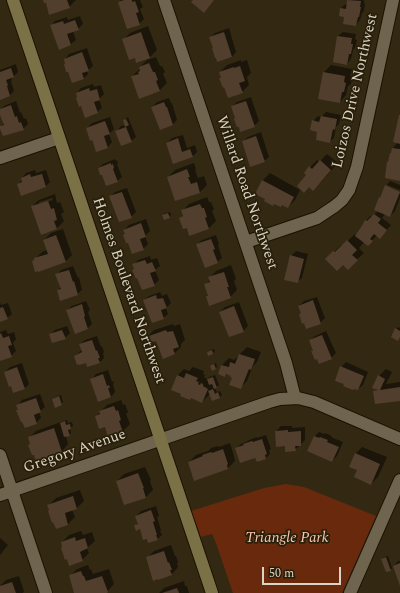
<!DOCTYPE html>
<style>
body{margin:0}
#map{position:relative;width:400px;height:593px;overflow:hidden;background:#332913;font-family:Spectral,serif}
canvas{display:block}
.scale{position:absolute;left:262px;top:567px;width:79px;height:18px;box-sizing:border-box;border:2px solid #dad4c7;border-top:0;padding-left:5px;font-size:12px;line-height:14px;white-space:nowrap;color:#dad4c7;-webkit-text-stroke:3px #291f09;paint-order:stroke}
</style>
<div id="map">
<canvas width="400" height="593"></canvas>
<div class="scale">50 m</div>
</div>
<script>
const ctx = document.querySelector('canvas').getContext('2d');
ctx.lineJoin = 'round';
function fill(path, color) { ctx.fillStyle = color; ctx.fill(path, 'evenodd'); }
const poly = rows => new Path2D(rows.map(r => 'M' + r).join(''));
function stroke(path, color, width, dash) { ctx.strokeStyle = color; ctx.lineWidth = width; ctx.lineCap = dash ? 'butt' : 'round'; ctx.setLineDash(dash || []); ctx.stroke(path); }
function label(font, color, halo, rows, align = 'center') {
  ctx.font = font + ' Spectral,serif'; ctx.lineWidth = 3.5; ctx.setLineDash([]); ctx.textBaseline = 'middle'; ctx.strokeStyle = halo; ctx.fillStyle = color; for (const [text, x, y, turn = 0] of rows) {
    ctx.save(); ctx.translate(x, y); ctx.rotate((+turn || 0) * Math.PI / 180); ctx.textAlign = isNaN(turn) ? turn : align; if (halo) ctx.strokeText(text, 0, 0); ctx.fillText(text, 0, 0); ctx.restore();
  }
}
fill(poly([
 [286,484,304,487,376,516,342,593,233,593,216,543,212,534,201,537,191,511,264,488]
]), '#69290d');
fill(poly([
 [45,0,76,0,69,7],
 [121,0,140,0,143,7,140,9,144,19,139,24,119,2],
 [348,0,364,0,364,3,365,3,364,11,362,13,360,20,356,25,345,16,341,8,346,4,348,4],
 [80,16,83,24,78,29,73,32,76,40,71,44,60,48,51,26,55,21,67,17,68,20],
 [148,26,157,50,150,57,137,61,135,57,123,40,130,33],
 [229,28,236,52,232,57,218,61,210,37,215,33],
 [343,32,356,34,355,39,357,40,355,48,353,50,351,59,347,64,338,36],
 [87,48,93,66,87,71,88,74,84,78,73,82,65,59,69,54],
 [156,57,160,66,162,66,165,72,163,74,167,83,160,90,132,76,140,69,140,67,147,60],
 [241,60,241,62,247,60,251,73,247,77,249,85,242,92,221,78,222,77,220,72,227,65],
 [16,64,18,72,14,76,11,77,12,80,11,81,14,91,10,95,0,99,0,70],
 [331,65,352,69,350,76,352,76,351,84,348,86,346,95,340,102,319,98,324,72],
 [93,84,94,87,101,85,104,94,99,99,102,108,97,112,81,105,77,93,81,88],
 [251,97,259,121,254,126,232,106,237,102],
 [169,98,171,103,172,103,177,120,172,125,152,107,157,102],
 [16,101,20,113,21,112,24,119,26,118,28,124,23,129,0,127,4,123,0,110,4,106],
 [326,112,341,115,339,124,336,127,334,138,329,142,313,121,318,116,321,117],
 [110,117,114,129,109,134,112,142,108,147,96,151,87,128,92,123],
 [128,117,136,137,131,141,117,131,121,126,126,125,124,120],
 [400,117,400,179,388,162,389,161,391,153,392,152,393,148,398,142],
 [261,132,269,157,264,161,243,141,248,137],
 [183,135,187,148,195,145,197,152,193,156,174,163,167,143,172,138],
 [327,154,338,163,320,183,305,173,317,160,319,162],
 [115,159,116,161,117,160,118,163,117,164,122,177,117,181,102,174,99,168,103,164],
 [194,163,196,169,195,170,198,178,204,176,207,185,200,192,176,200,168,177,175,170],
 [35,170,36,173,46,170,50,182,46,186,21,195,18,184,22,180,22,178,26,173],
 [270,173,300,190,295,200,288,207,282,204,274,203,256,193,263,180],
 [390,181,400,185,400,190,387,185],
 [387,185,387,187,400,193,400,198,395,211,390,216,385,214,382,218,391,225,384,233,377,235,368,245,364,242,359,248,364,253,348,268,343,263,327,259,341,245,342,246,355,234,356,236,366,221,370,216,372,217,378,211,380,198,382,196],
 [127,188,136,212,131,217,110,197,115,192],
 [55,194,57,203,60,202,64,212,61,214,64,221,57,228,32,206,39,200],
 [52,198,53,200,39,205,39,202],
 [207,197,209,202,211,202,214,209,212,211,216,221,209,228,190,234,187,227,180,218,183,215,182,211,189,204],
 [170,212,171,215,169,217,163,215,165,213],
 [146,219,150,231,145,236,148,244,143,249,126,234,124,230,129,225],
 [63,229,72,255,65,262,33,261,42,252,47,250,44,240,51,233],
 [216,235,219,244,218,245,222,258,217,262,197,244,202,240],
 [296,251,308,254,302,278,297,282,291,256],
 [150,256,151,260,157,258,160,266,155,270,159,280,154,285,135,269,134,265,138,260],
 [231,265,236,279,234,281,237,290,230,297,207,297,208,295,205,285,210,280,209,278,216,271],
 [73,266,78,278,79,277,82,290,77,294,58,290,61,287,57,275,61,270],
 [160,292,162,296,167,294,171,303,166,308,168,314,163,318,144,300,149,296],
 [317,297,325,318,320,323,302,313,299,306,304,301],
 [86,301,90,310,88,312,92,324,87,329,67,310,72,306],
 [0,302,1,305,8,303,12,314,7,318,0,321],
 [239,302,248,326,243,331,220,312,225,307],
 [173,324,174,326,180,324,185,340,181,344,181,347,174,354,156,340,147,337,154,330],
 [67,326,70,333,65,338,50,335,55,330],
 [398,327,400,328,400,338,396,329],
 [6,330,8,334,14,332,16,339,13,343,16,351,11,356,0,360,0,332],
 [326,331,336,353,331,358,310,340,315,336],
 [97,336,101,347,102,346,104,352,103,353,104,358,100,362,86,361,75,356,82,350,80,344,85,340],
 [247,347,261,352,257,362,253,366,247,381,240,388,232,375,227,374,225,376,219,374,222,365,229,358,234,360,239,356,240,354],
 [214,349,215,351,213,353,208,352,210,350],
 [346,362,368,372,363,385,358,389,341,367],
 [22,363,29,384,25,388,5,372,10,367],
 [216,363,217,367,215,369,211,366],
 [193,367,204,371,203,374,205,375,204,377,207,379,209,377,215,375,219,385,215,388,217,392,220,391,222,395,220,397,212,400,210,392,209,395,202,402,177,376,184,369,189,371],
 [386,369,392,372,386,384,400,382,400,399,375,391,377,389,379,376],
 [108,370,112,382,114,381,114,382,113,384,115,392,111,397,92,379,96,374],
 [40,394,45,407,39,412,41,418,36,423,19,409,18,405,22,400],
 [61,395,63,402,61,404,53,399,55,397],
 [121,400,123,405,125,404,128,412,126,414,130,424,123,431,109,436,105,425,96,416,107,405],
 [67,420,68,423,72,422,73,426,70,428,71,433,69,435,66,436,68,444,62,451,31,444,29,438,36,431,61,422,61,423,63,421],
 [281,426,292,426,292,428,305,427,305,440,295,450,276,431],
 [319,432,324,434,325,433,332,436,331,437,343,442,337,456,332,461,309,450,315,436],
 [266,435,271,449,269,450,270,454,266,458,236,449,241,444,246,442,249,440,257,437,257,438],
 [230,443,234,456,234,457,235,461,228,468,195,479,189,462,196,455,208,451,211,448,218,446,219,447],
 [362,447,387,457,378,477,371,484,358,470,355,454],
 [145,467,151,480,150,481,153,490,146,497,124,504,117,481,124,474],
 [80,490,84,501,77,508,72,510,75,517,68,524,56,528,49,505,56,498],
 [156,506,159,516,157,517,161,530,160,531,162,535,157,539,147,537,140,528,135,526,139,522,136,516,141,511],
 [81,531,83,535,92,532,95,541,87,548,89,553,82,560,62,542,69,535],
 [0,538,8,545,0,555],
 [171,545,175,556,176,556,178,562,177,563,178,567,172,574,147,558,154,551],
 [388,556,392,568,390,570,382,559,384,557],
 [398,561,400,561,400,584,394,566],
 [88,565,90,570,91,569,93,574,109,569,114,584,106,593,75,593,70,576,77,569],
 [19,576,24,591,23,593,1,593,0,586,6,580],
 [184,581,185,586,187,586,189,593,159,593,164,588]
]), '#0007');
fill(poly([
 [43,0,67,0,70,8,49,15,46,3,44,3],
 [124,0,132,0,132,2,135,1,139,12,136,13,140,25,127,29,118,2],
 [193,0,214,0,204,13,191,2],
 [347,0,361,1,360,7,361,7,359,17,358,17,356,26,343,24,344,17,339,16,340,8,346,9],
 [75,20,79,30,67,34,71,45,59,50,50,25,63,21,64,24],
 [141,32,150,58,136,63,135,58,129,60,122,39],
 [224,32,232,57,217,62,216,58,215,58,212,48,213,48,209,37],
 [337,36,352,38,351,44,353,44,351,54,349,54,347,65,333,62],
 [82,52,89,71,82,73,84,79,72,83,68,72,66,72,64,64,65,64,64,59],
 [149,63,153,72,155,72,158,80,156,81,160,91,139,99,131,76,139,74,138,72,140,71,139,67],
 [240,66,245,81,239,83,243,93,228,98,224,87,223,88,219,78,221,78,219,72,234,67,234,68],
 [11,68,14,77,6,80,8,85,7,86,10,96,0,100,0,72],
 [323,72,345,76,344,82,346,83,344,92,342,92,340,103,318,99],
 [89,88,90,91,97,89,100,100,94,102,98,113,85,118,81,106,79,107,76,98,77,97,76,93],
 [246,101,255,127,240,132,239,127,237,127,234,119,235,118,231,106],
 [164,102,166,107,167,107,173,125,160,130,151,107],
 [11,105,15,117,17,116,19,123,21,122,24,130,3,136,0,129,0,126,4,125,0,115,0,109],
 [399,115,400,115,400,144,393,142],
 [321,116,337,119,335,130,333,129,330,143,316,140,317,132,310,130,312,120,319,122],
 [126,119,129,125,125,127,123,120],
 [105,121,110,134,104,136,108,148,96,152,92,140,90,141,86,128],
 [126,127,132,142,121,146,115,131],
 [256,136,265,162,250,167,242,141],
 [178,138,182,152,190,149,193,157,173,164,166,143],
 [392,148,400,149,400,181,385,178,387,162,388,162,390,153,391,153],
 [320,160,331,170,313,191,309,187,304,193,297,186,306,175,304,173,309,166,312,169],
 [111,163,111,165,113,164,114,168,113,169,118,182,106,186,102,175,100,175,98,168],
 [187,169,190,177,188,177,191,184,197,182,200,193,175,201,167,177],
 [30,174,31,177,42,174,46,187,21,196,17,184,22,182,21,178],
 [262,180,294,197,288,208,282,205,281,207,274,204,273,206,264,201,265,199,255,194],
 [385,185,400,192,390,217,374,210,379,197,380,198],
 [122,192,132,218,119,222,109,196],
 [48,201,51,209,54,208,57,220,54,221,57,229,41,235,31,206],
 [200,204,202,208,204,208,207,217,205,218,209,229,189,236,187,228,183,229,179,218,183,216,181,210],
 [168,213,170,218,164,220,162,215],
 [374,214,381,219,378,223,387,230,380,239,374,234,370,239,373,241,368,246,355,236,363,224,365,220,367,221],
 [141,223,146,237,140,239,144,250,132,254,128,243,126,243,123,235,125,234,123,230],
 [56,235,66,262,38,272,38,271,35,272,32,261,34,260,34,258,48,254,43,240],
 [211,239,215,249,213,250,218,263,205,268,196,244],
 [347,240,357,250,352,255,358,260,348,270,343,265,337,271,325,259,333,251,335,252],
 [290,255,304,259,298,283,284,280],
 [145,260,147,264,152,262,156,271,150,273,155,286,142,290,137,278,136,279,132,270,134,269,132,264],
 [69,270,73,282,74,281,78,295,60,301,57,290,61,289,55,274],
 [224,272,229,287,227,287,231,298,209,306,206,296,208,296,204,284,210,282,208,277],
 [156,295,157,299,163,298,167,308,161,310,164,319,152,323,143,300],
 [313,300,321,324,306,329,304,323,302,324,299,314,301,313,298,306],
 [82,304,85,316,84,317,88,329,75,334,66,310],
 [234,306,244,332,229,337,219,312],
 [3,307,8,319,0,322,0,308],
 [395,328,400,331,400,337,398,341,391,337],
 [62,330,66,339,52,343,49,334],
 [166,330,167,332,173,331,179,347,173,349,175,354,163,359,156,341,148,344,146,337],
 [1,333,3,338,9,336,12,345,8,346,12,357,0,361,0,334],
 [322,335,332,359,319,364,317,359,315,360,311,351,313,351,309,340],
 [92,340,96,351,97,350,100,358,98,358,100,363,87,367,86,363,79,365,79,364,77,365,74,356,82,352,79,344],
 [212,350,213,354,208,356,207,352],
 [239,354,255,359,251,370,249,369,241,389,229,385,232,378,230,377,231,376,226,374,225,377,218,374,221,365,229,367,230,362,235,364],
 [214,364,216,369,212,371,210,366],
 [340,366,364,376,358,390,354,389,353,390,343,386,344,384,335,381],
 [17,367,25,389,13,393,11,386,9,387,4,372],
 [186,373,198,378,196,381,199,382,198,384,200,385,201,383,203,384,203,386,208,389,202,403,191,398,190,400,180,396,181,394,171,390,177,375,184,378],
 [103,374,107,386,109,385,110,388,108,388,111,397,98,402,90,379],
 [378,375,385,379,380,390,400,387,400,401,375,404,373,391,378,390,372,388],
 [213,377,217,388,214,389,212,384,209,385,207,379],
 [213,389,215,394,218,392,220,398,212,401,208,391],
 [59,396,62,405,55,408,52,399],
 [36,398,41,412,34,415,37,424,25,428,22,422,21,422,16,410,18,410,16,405],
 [114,406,116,411,118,410,121,420,119,421,123,432,108,437,105,427,99,429,95,416,100,414,99,411],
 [65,421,66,425,70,424,71,429,68,430,70,436,64,437,60,423],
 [54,428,62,452,36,461,34,455,32,455,28,445,30,444,28,437],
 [288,430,288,432,301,431,301,446,295,446,296,451,285,452,285,446,276,447,275,431],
 [314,436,319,438,320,437,328,440,327,442,339,447,332,462,307,451],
 [262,439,267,454,265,455,266,459,257,462,255,458,240,463,235,448,244,445,243,444,252,441,253,442],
 [223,449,228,464,227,465,228,469,194,481,188,462,203,456,202,455,211,452,212,453],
 [355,453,380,464,371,485,354,477,357,470,349,467],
 [138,473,144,488,143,488,146,498,124,505,116,481],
 [73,496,77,509,65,513,68,525,56,529,53,522,52,523,48,511,49,510,47,505],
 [151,510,155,521,153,522,157,535,156,535,158,540,148,543,147,539,143,540,140,529,136,531,134,525,138,524,135,516],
 [75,537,76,541,85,538,88,548,80,552,83,561,69,566,67,559,65,560,61,548,62,547,61,542],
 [164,551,168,563,169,562,172,570,170,570,172,575,158,580,158,579,153,581,146,557],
 [386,557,391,571,386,572,381,559],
 [400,563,400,586,393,566],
 [81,571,83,576,84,576,86,581,102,576,108,592,107,593,74,593,69,575],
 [12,582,16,593,0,593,0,586],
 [177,588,179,593,162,593]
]), '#513e2d');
const street = poly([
 [164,0,286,363,295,398],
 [0,158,59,138],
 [246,242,317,218,335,206,342,200,349,190,357,167,393,0],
 [0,455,46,593],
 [0,495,269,402,280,399,298,398,314,402,400,439],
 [350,593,400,480]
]);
const secondary = poly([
 [13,0,212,593]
]);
stroke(street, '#1b1100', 14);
stroke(secondary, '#1b1100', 14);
stroke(street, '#6f644d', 12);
stroke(secondary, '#7a7246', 12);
label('15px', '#dad4c7', '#291f09', [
 ["Loizos Drive Northwest",356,91,-77],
 ["Willard Road Northwest",246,193,71],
 ["Holmes Boulevard Northwest",128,291,71],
 ["Gregory Avenue",75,452,-19]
]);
label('italic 15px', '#f7c6b4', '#291f09', [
 ["Triangle Park",287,539]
]);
</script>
